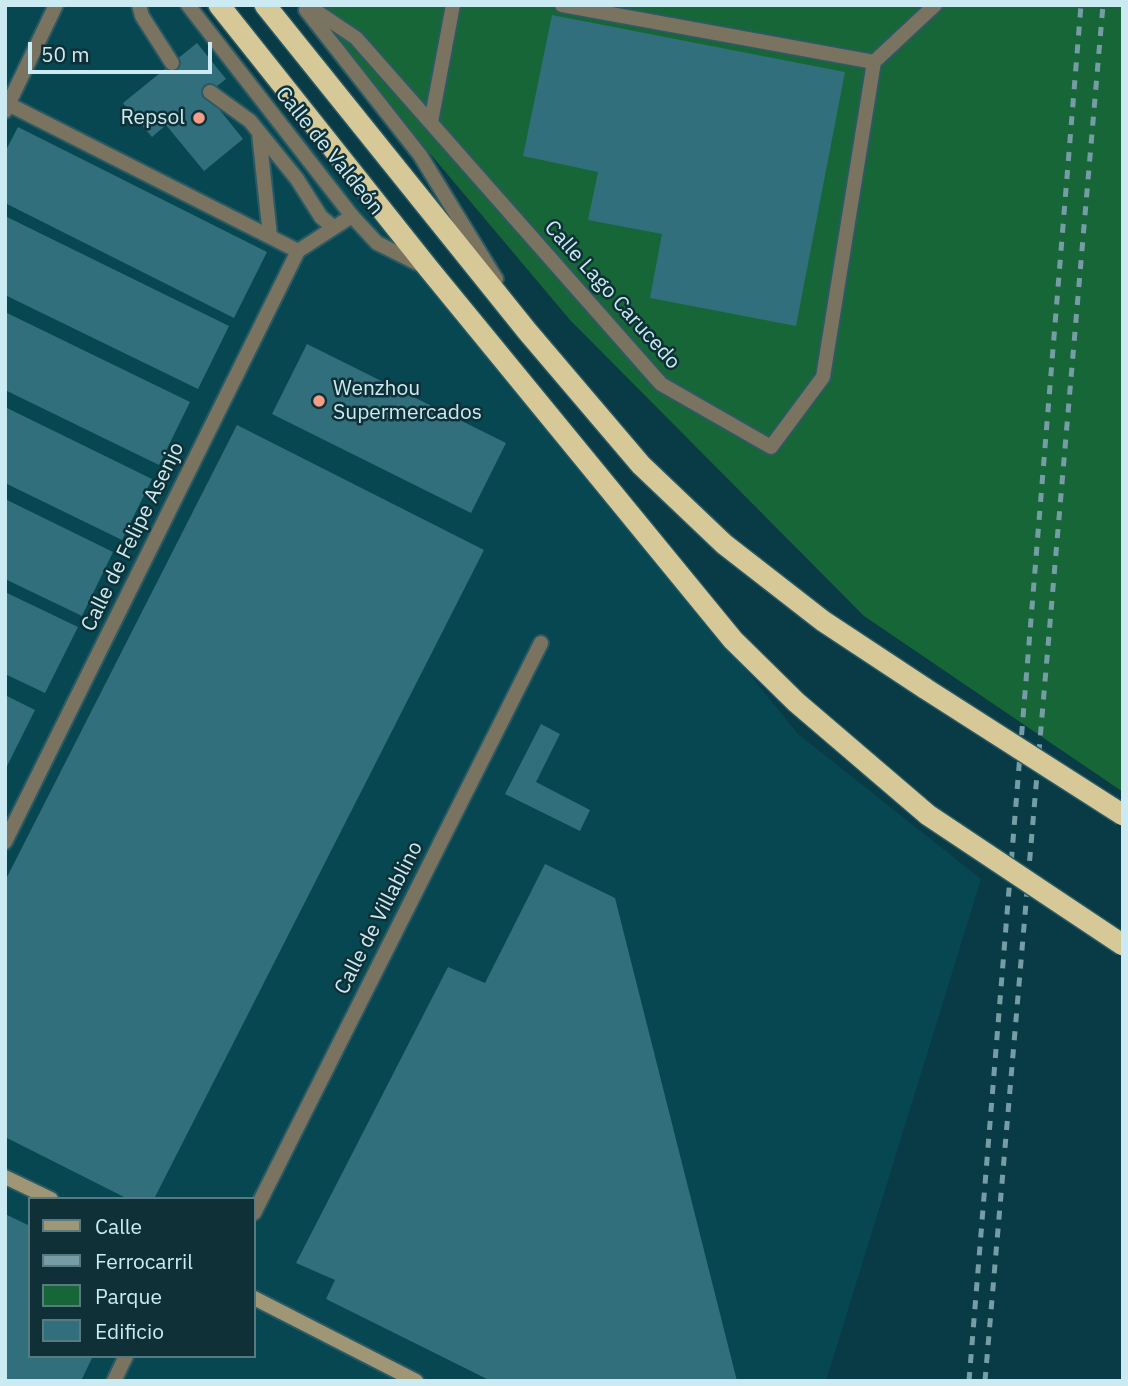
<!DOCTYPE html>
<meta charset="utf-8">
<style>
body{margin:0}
#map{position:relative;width:1128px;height:1386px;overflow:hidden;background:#083b45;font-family:"IBM Plex Sans",sans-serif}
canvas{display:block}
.frame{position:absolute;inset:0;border:7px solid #cceaf2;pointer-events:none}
.legend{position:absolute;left:28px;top:1197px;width:228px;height:161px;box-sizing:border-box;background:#0e3036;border:2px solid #5a7a81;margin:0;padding:9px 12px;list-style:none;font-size:21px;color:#cceaf2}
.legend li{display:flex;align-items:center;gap:14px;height:35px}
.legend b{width:35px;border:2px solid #5a7a81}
.scale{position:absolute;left:28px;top:42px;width:184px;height:32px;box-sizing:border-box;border:4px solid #cceaf2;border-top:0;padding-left:9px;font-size:21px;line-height:24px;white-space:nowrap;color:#cceaf2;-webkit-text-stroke:5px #0e3036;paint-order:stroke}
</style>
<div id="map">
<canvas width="1128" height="1386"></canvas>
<div class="frame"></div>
<ul class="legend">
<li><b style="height:9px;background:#9f9676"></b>Calle</li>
<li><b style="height:9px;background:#769da6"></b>Ferrocarril</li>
<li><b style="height:19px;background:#166638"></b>Parque</li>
<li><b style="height:19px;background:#306f7b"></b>Edificio</li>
</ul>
<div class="scale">50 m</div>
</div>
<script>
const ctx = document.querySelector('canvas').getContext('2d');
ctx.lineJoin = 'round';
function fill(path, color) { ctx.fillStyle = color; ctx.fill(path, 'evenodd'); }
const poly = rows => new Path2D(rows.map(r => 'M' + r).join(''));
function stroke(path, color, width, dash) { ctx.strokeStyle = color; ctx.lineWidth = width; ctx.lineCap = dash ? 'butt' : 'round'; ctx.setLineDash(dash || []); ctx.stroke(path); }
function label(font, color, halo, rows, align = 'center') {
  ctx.font = font + ' "IBM Plex Sans",sans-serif'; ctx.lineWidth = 5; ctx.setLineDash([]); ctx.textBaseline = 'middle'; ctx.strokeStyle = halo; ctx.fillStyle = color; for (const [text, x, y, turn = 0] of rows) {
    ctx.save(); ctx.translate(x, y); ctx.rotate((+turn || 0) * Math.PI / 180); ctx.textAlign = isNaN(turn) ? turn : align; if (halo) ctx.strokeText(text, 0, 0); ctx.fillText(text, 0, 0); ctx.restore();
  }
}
fill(poly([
 [5,5,191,5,534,408,798,734,981,879,826,1381,5,1381],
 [30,1199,254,1199,254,1356,30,1356]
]), '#074752');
fill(poly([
 [305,5,1123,5,1123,792,864,616,570,320]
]), '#166638');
fill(poly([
 [552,15,845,72,796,326,650,298,662,234,588,220,598,172,523,156],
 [197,43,226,79,207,94,243,139,204,171,166,125,152,137,123,103],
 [18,127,267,252,234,318,5,203,5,152],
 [5,216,229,326,198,389,5,295],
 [5,312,190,402,159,465,5,390],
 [307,344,506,443,471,513,272,414],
 [5,407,152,479,122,540,5,483],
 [237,425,484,550,154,1199,128,1199,5,1137,5,881],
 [5,499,113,552,82,616,5,579],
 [5,592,78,627,45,693,5,674],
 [5,695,35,710,5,770],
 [541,724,560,734,536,782,590,810,580,831,505,794],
 [545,864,615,898,737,1381,491,1381,326,1299,335,1280,296,1263,448,967,485,983],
 [5,1214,30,1226,30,1356,93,1356,81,1381,5,1381]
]), '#306f7b');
const lane = poly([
 [139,5,142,16,172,63],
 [188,5,352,216,377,243,423,266],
 [562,5,874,62],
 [210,92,250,121,297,179,321,217,333,227],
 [259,133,270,236]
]);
const street = poly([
 [307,5,356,38,661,384,771,447,823,377,874,62,935,5],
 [306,10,420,155,496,279],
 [8,104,298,251],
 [5,111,56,5],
 [431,122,453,5],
 [5,842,298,251,352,216],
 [254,1213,541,643],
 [114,1381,126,1356]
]);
const secondary = poly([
 [5,1177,51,1199],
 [254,1298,416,1381]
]);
const highway = poly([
 [219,5,429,269,733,640,796,702,928,815],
 [265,5,527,331,641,465,724,544,823,621,926,689]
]);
stroke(lane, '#2b5a64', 18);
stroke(street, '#2b5a64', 18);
stroke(secondary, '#2b5a64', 18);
stroke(highway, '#2b5a64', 24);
stroke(lane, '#79735f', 14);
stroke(street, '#79735f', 14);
stroke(secondary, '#9f9676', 14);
stroke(highway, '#d7c897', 21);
stroke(poly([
 [969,1381,1081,5],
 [985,1381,1103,5]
]), '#769da6', 5, [9, 9]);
const highwayBridge = poly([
 [926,689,1123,815],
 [928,815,1123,945]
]);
stroke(highwayBridge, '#2b5a64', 24, []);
stroke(highwayBridge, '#d7c897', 21);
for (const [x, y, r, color] of [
 [199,118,7,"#f49e8a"],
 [319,401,7,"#f49e8a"]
]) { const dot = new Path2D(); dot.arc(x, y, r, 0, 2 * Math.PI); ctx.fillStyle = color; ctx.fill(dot); stroke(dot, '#0e3036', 2.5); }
label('21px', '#cceaf2', '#0e3036', [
 ["Repsol",185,118],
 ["Wenzhou",333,389,"left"],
 ["Supermercados",333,413,"left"]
], 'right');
label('21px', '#cceaf2', '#0e3036', [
 ["Calle de Valdeón",329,151,51],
 ["Calle Lago Carucedo",612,295,48],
 ["Calle de Felipe Asenjo",133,537,-64],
 ["Calle de Villablino",379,918,-63]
]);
</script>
